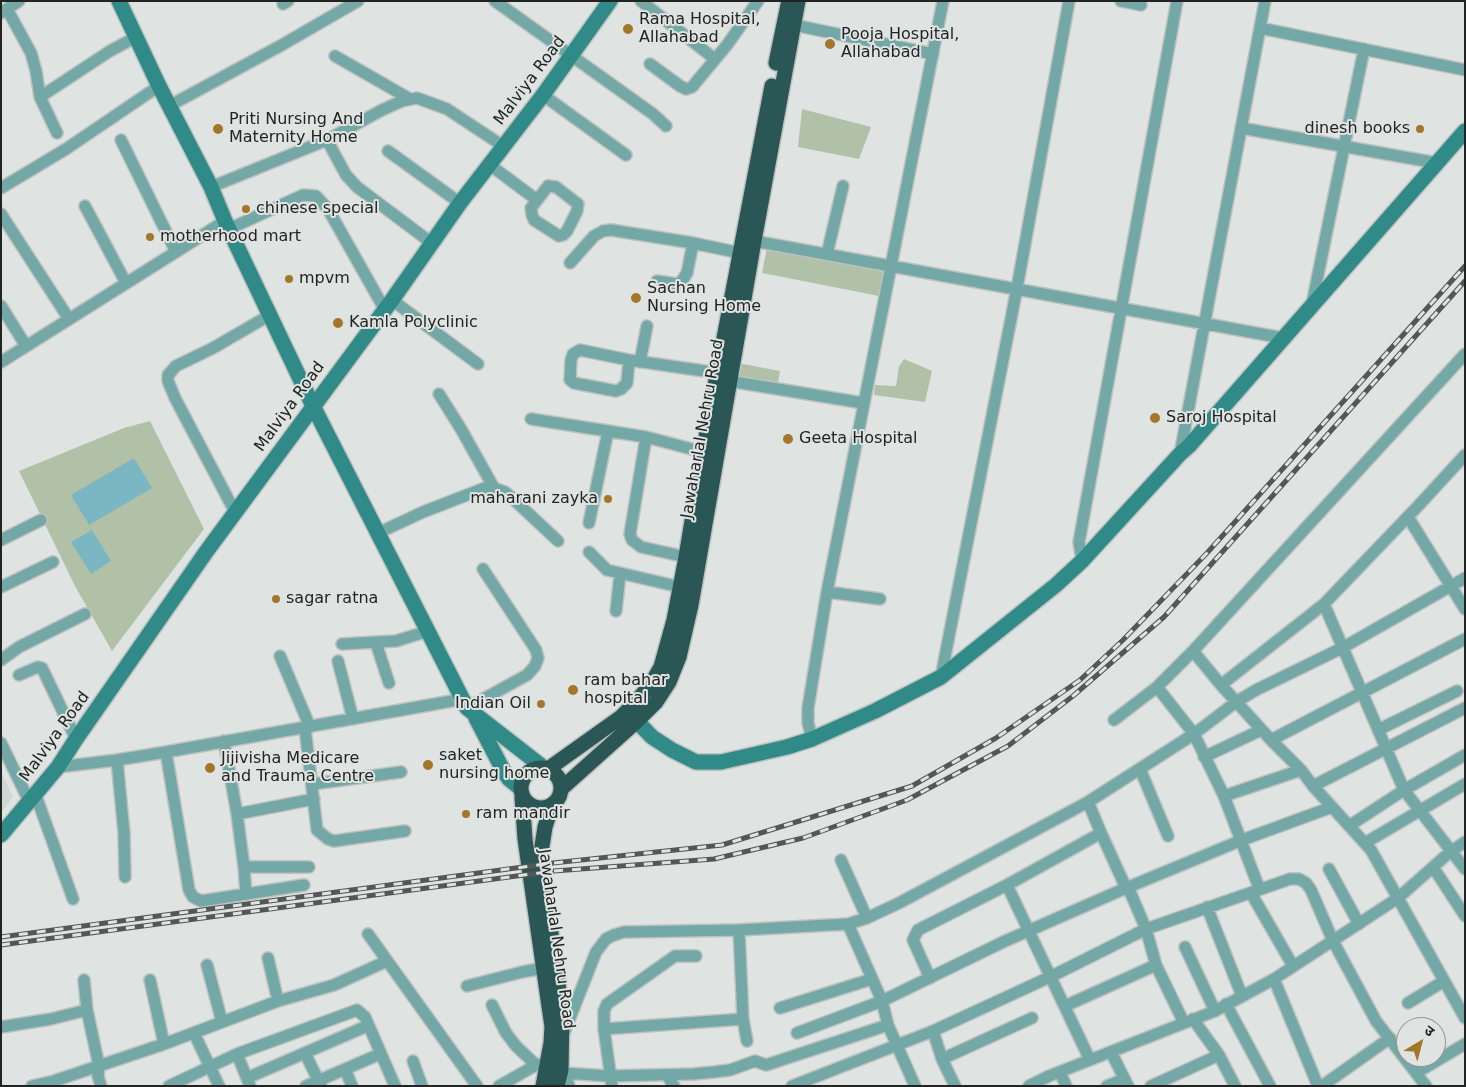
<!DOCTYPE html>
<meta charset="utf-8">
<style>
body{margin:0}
#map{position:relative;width:1466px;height:1087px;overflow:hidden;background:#dfe4e2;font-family:"DejaVu Sans","Noto Sans Devanagari",sans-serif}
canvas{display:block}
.frame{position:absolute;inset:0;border:2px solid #222423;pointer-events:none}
.north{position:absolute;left:1396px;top:1017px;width:50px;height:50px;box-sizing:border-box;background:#dfe4e2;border:1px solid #939796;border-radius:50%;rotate:37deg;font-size:14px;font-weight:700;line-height:20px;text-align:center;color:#222423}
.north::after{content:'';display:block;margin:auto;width:18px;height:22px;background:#a47629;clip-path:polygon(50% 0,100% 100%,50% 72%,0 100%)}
</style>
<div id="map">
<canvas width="1466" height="1087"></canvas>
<div class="frame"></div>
<div class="north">उ</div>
</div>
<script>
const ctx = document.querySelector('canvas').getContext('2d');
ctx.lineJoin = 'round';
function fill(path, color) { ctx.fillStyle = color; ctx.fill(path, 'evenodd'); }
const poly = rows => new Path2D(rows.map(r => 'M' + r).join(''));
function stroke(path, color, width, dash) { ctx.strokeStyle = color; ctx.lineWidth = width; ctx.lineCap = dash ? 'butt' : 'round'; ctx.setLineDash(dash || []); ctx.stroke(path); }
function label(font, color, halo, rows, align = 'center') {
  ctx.font = font + ' "DejaVu Sans",sans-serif'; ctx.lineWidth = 4; ctx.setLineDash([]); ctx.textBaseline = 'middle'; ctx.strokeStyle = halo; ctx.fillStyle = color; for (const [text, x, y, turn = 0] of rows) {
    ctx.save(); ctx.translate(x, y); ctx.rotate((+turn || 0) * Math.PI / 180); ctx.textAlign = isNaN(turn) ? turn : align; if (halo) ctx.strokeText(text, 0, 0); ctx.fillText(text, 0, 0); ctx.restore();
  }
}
fill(poly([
 [1,772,13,797,1,813]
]), '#cdd9d5');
fill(poly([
 [802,109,871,127,859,159,798,147],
 [768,243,885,267,879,296,762,273],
 [904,359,932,371,925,402,874,395,875,385,896,386,899,366],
 [738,363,780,371,777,388,735,380],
 [150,421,204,529,112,651,75,586,19,471,124,428]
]), '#b1c1a8');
fill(poly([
 [134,458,152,488,89,525,71,495],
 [92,530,111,561,91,574,71,542]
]), '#7bb6c3');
const street = poly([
 [495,1,653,114,666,126],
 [641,1,711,56],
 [1121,1,1141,5],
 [283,4,288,1],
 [7,9,31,53,36,71,40,97,57,133],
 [1,13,19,1],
 [794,25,933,54],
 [1260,28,1465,70],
 [335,56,410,99],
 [650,64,680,86,686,89,692,87,727,45,758,1],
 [543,95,626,155],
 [40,97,110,51,136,37],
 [169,106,280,46,358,1],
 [1241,128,1437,163],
 [121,140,176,252],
 [327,140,346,175,357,187,433,244],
 [388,151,460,203],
 [490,165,537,200],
 [548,186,556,187,578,204,577,211,567,231,563,235,559,236,534,220,532,215,531,208,548,186],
 [211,187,327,140,382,110,402,101,417,98,447,109,503,146],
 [1,188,66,149,159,86],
 [85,206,126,283],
 [1,214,69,319],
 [229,229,303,195,316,196,328,209,385,310],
 [754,241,1283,338],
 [827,254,843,186],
 [570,263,594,236,603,231,611,230,693,243,740,253],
 [657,281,677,284,682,281,687,273,693,243],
 [392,300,478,364],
 [1312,304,1364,49],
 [1,306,26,346],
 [629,360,627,383,621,389,616,391,574,383,570,380,571,360,573,354,580,350,629,360,718,373],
 [1,362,225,221],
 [640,362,647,326],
 [729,381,863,403],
 [439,394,461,429,494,488,505,492,511,497,558,541],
 [531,419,646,437,703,452],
 [646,437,630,534,632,540,641,547,686,557],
 [1180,454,1265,1],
 [235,512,175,398,168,381,168,375,176,366,213,348,270,315],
 [1408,517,1465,609],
 [589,523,608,431],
 [378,533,423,512,485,488,494,488],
 [1,540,41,520],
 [589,552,607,570,680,587],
 [1082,561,1079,542,1177,1],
 [1,587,53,562],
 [827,592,880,599],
 [1324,604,1404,790,1465,869],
 [616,611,620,574],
 [376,643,389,683],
 [342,644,396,641,428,631],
 [1193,651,1221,685,1271,740,1301,770,1313,786,1371,850,1465,1018],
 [280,656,310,727],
 [1,660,19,647,85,614],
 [338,661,353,719],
 [19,675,38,667,42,668,76,739],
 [941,677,1017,288,1069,1],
 [1221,685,1324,604,1419,505,1465,455],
 [1157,687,1194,734,1224,796,1301,770],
 [467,708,527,675,535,666,538,658,536,650,483,569],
 [1114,720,1157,687,1193,651,1465,354],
 [305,728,317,830,328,839,334,841,405,831],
 [1378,730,1457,691],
 [812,739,808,723,808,708,827,592,943,1],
 [1271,740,1465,639],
 [224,741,237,814,244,867,246,894],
 [1,743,29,801],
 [166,752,189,890,193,897,201,901,304,885],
 [1204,757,1261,730],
 [117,760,124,833,125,877],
 [58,767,117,760,166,752,463,699],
 [1140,769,1168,836],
 [313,784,401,772],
 [1313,786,1465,708],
 [35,793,73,899],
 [1224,796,1259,888],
 [1088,802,1101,833,1126,888,1131,894,1146,929,1156,965,1184,1023],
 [237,814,314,799],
 [1349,826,1404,790,1465,755],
 [1365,843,1465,784],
 [841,860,867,918],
 [244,867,309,867],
 [1433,867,1465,916],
 [1329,869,1359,924],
 [1007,885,1090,1060],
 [1251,893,1293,966],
 [1207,907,1242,996],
 [848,924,882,1001,888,1025,915,1086],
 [739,930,743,1019,747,1041],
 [368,934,477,1086],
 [1185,947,1215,1011],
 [268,958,278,1001],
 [207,965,222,1022],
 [930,978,913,940,918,930,1007,885,1101,833],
 [1274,979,1318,1086],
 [84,980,87,1010,99,1066,98,1076,101,1086],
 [150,980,164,1044],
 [467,986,522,972,544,968],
 [1408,1003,1444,981],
 [1226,1004,1270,1086],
 [492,1005,506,1033,516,1046,536,1065],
 [1065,1006,1156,965],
 [780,1008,872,979],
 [1,1027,51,1019,87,1010],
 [604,1029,743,1019],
 [933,1031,942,1059,955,1086],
 [194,1033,219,1086],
 [564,1033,596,952,606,939,614,935,624,932,739,930,848,924,867,918,899,903,1088,802,1194,734,1236,702,1256,690,1342,648,1465,578],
 [797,1033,882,1001,1003,942,1126,888,1242,840,1332,807],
 [1111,1052,1128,1086],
 [305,1053,321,1086],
 [237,1054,250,1086],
 [1219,1055,1235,1086],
 [942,1059,1032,1018],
 [413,1061,422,1086],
 [345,1069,352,1086],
 [1060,1072,1066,1086],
 [564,1073,609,1076,693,1074,714,1072,730,1070,755,1061,766,1065,888,1025],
 [1416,1073,1465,1044],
 [667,1075,674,1086],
 [247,1078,367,1026],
 [32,1086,54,1081,164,1044,278,1001,334,985,387,961],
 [169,1086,237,1054,357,1010,365,1017,395,1086],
 [306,1086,380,1054],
 [499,1086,536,1065,548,1063,564,1073,569,1086],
 [612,1086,604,1029,604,1011,607,1004,675,956,696,956],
 [792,1086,933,1031,1052,976,1146,929,1290,879,1299,879,1306,883,1311,890,1333,941,1376,1021,1426,1086],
 [1029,1086,1049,1076,1215,1011,1274,979,1398,898,1450,852,1465,842],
 [1107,1086,1124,1079],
 [1151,1086,1219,1055,1193,1019],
 [1322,1086,1390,1038]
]);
const secondary = poly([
 [119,1,159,86,211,187,225,221,313,406,467,708,544,768],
 [628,712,652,737,672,750,696,762,721,762,787,747,812,739,875,711,941,677,1056,585,1082,561,1180,454,1189,446,1465,131],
 [476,718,503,770,509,779,520,788],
 [1,835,58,767,76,739,206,552,392,300,460,203,543,95,610,1]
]);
const highway = poly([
 [776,63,788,5],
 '521 788a20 20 0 1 1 40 0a20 20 0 1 1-40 0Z',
 [548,769,621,717,637,701,651,684,661,667,674,620,686,557,713,396,772,86],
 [561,789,637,721,656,702,669,682,679,657,691,605,754,241,798,1],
 [522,797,525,839,552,1027,551,1043,543,1086],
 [552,805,545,827,542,846,542,869,562,1012,561,1070,557,1086]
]);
stroke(street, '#bdc1c0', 14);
stroke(secondary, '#bdc1c0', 18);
stroke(highway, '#bdc1c0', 18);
stroke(street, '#73a8a6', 11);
stroke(secondary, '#308a88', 15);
stroke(highway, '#2a5755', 15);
const rail = poly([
 [1,937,553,863,722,845,912,786,996,738,1080,680,1123,640,1207,553,1465,266],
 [1,945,554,871,714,859,803,838,907,800,1008,746,1073,696,1164,617,1465,281]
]);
stroke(rail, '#545756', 5);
stroke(rail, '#dfe4e2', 3, [9]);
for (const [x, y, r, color] of [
 [628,29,6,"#a47629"],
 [830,44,6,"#a47629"],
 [218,129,6,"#a47629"],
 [1420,129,5,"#a47629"],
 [246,209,5,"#a47629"],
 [150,237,5,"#a47629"],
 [289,279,5,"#a47629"],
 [636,298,6,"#a47629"],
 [338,323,6,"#a47629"],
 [1155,418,6,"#a47629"],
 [788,439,6,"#a47629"],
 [608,499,5,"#a47629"],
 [276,599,5,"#a47629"],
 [573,690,6,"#a47629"],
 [541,704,5,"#a47629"],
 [428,765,6,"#a47629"],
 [210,768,6,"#a47629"],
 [466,814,5,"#a47629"]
]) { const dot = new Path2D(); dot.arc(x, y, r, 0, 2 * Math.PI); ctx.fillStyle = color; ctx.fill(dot); stroke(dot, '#dfe4e2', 2); }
label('16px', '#222423', '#dfe4e2', [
 ["Rama Hospital,",639,20],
 ["Allahabad",639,38],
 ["Pooja Hospital,",841,35],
 ["Allahabad",841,53],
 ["Priti Nursing And",229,120],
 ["Maternity Home",229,138],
 ["dinesh books",1410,129,"right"],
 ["chinese special",256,209],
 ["motherhood mart",160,237],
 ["mpvm",299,279],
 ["Sachan",647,289],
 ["Nursing Home",647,307],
 ["Kamla Polyclinic",349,323],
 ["Saroj Hospital",1166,418],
 ["Geeta Hospital",799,439],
 ["maharani zayka",598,499,"right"],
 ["sagar ratna",286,599],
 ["ram bahar",584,681],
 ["hospital",584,699],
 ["Indian Oil",531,704,"right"],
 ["saket",439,756],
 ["nursing home",439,774],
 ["Jijivisha Medicare",221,759],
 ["and Trauma Centre",221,777],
 ["ram mandir",476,814]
], 'left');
label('16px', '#222423', '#dfe4e2', [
 ["Malviya Road",530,81,-53],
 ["Malviya Road",290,407,-54],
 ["Jawaharlal Nehru Road",703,429,-80],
 ["Malviya Road",55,737,-54],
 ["Jawaharlal Nehru Road",556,939,82]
]);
</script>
